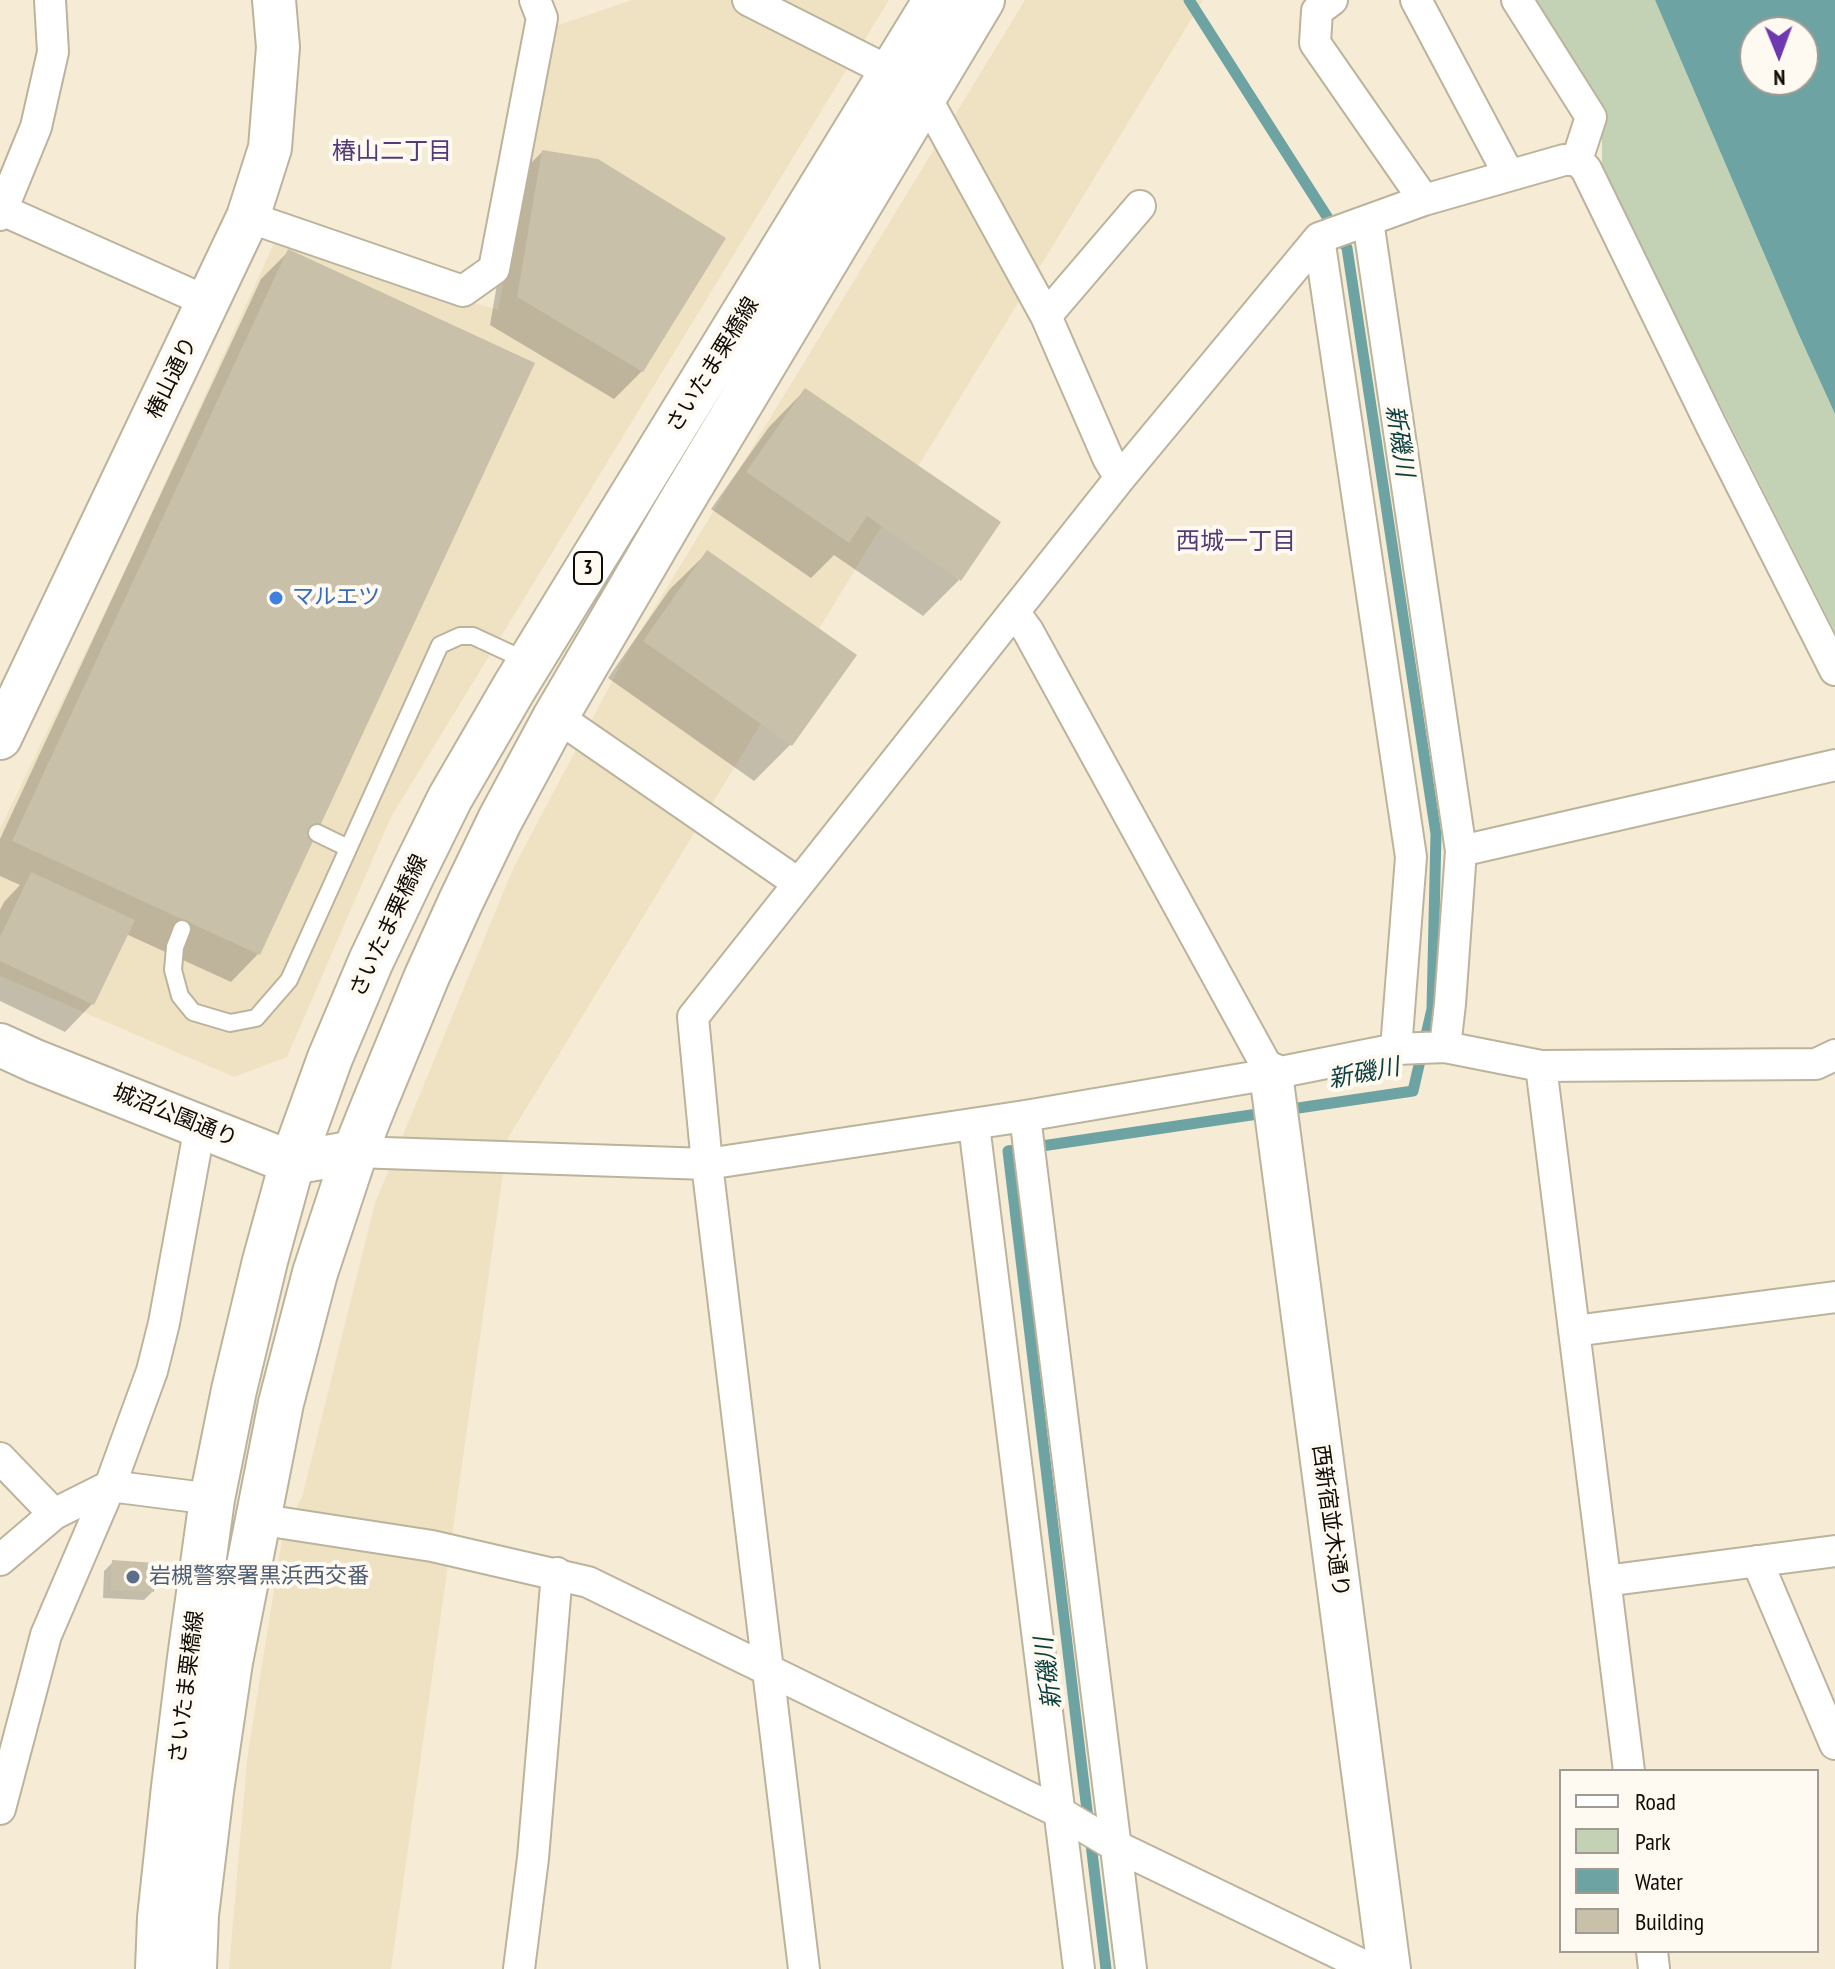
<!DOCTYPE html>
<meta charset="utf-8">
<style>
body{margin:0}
#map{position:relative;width:1835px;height:1969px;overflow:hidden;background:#f6ecd5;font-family:"PT Sans Narrow",sans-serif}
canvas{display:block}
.legend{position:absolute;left:1559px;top:1769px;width:260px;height:184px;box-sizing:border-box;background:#fefaf1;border:2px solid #9f9b93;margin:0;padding:10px 14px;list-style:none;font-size:24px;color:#100d06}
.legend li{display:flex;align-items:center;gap:16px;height:40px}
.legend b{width:40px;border:2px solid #9f9b93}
.north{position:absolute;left:1739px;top:16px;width:80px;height:80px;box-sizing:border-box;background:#fefaf1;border:2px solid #9f9b93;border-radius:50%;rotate:179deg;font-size:22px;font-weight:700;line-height:32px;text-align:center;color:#100d06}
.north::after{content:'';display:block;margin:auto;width:28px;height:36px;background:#6e39b0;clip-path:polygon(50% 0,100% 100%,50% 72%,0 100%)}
</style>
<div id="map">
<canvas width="1835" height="1969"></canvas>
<ul class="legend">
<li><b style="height:10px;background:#fff"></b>Road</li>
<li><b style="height:22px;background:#c3d2b5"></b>Park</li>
<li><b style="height:22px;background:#6ea3a3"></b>Water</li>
<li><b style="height:22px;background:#c9c0a9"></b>Building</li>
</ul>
<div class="north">N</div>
</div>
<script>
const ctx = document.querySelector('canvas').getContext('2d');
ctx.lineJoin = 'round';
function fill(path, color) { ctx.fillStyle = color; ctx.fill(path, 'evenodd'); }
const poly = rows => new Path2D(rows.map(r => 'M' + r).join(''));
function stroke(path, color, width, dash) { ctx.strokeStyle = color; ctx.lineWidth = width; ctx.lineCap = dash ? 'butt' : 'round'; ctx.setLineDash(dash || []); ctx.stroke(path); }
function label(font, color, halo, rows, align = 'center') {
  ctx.font = font + ' "PT Sans Narrow","Noto Sans JP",sans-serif'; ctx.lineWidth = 8; ctx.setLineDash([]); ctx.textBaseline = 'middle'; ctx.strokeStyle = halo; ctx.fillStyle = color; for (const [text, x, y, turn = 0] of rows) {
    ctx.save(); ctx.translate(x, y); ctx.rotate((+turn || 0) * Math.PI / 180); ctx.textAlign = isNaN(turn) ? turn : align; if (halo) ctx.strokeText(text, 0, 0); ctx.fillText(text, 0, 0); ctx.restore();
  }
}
fill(poly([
 [632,0,889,0,391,817,287,1057,234,1077,0,976,0,829,127,566,275,241,498,310,553,27],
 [1025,0,1203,0,508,1138,391,1969,229,1969,247,1760,283,1533,302,1497,375,1203,513,869,627,653]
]), '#eee2c3');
fill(poly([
 [1535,0,1655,0,1799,335,1835,414,1835,632,1602,171,1602,111]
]), '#c3d2b5');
fill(poly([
 [1655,0,1835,0,1835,414,1799,335],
 [1755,32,1803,32,1803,80,1755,80]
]), '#6ea3a3');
fill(poly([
 [542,152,642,371,614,399,490,325,515,179],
 [289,251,258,954,231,982,126,934,92,1004,65,1032,0,1001,0,910,4,902,20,885,0,876,0,839,261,279],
 [805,390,959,580,923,616,834,555,811,578,711,509,769,427],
 [707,553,791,744,754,781,608,678,670,589],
 [113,1562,152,1592,144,1600,103,1598,104,1571]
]), '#0003');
stroke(poly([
 [1106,1969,1008,1151,1413,1091,1432,1009,1436,834,1347,248,1189,0]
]), '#6ea3a3', 11);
fill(poly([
 [542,150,598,159,726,238,643,372,517,297],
 [288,249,535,363,260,955,12,841],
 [805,388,1001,522,961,581,867,516,849,543,746,472],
 [707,550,857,655,792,746,643,641],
 [31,872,135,920,94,1005,0,961,0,937],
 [112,1560,156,1563,154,1592,111,1590]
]), '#c9c0a9');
const lane = poly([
 [317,833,348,848],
 [182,929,175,947,173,970,180,996,193,1012,230,1023,256,1018,289,980,440,645,460,636,473,636,529,662]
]);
const street = poly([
 [748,0,892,73],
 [1332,0,1317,11,1315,43,1424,200],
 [1416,0,1509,175],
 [1517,0,1591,117,1577,160,1586,169,1712,427,1835,670],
 [925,96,1046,316,1108,458,1120,478],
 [0,211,2,210,208,302],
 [0,215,36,127,53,52,50,0],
 [248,217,463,291,494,269,542,18,535,0],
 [1368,221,1461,851,1450,1004,1445,1047],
 [1319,238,1411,857,1396,1049],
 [1046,316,1140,206],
 [1014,612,1028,631,1271,1074],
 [556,716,798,883],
 [1461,851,1835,765],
 [1541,1066,1629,1771],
 [1025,1116,1131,1969],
 [974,1125,1079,1969],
 [355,1152,707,1164,1025,1116,1271,1074,1396,1049,1445,1047,1541,1066,1816,1064,1835,1055],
 [1574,1331,1835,1297],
 [0,1458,54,1514],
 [257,1519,432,1546,588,1582,1059,1812,1116,1846,1371,1969],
 [0,1560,54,1514,110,1486,152,1371,164,1323,200,1126],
 [1757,1561,1835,1744],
 [1605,1581,1835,1551],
 [0,1809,46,1635,110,1486,212,1499],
 [1652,1951,1654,1969],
 [519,1969,533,1858,557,1573],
 [804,1969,707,1164,693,1017,1120,478,1319,238,1424,200,1564,160,1577,160]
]);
const secondary = poly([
 [0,738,248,217,270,148,278,47,274,0],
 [0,1045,35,1061,292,1163,355,1152],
 [1271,1074,1389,1969]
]);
const primary = poly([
 [158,1969,160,1918,174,1787,190,1658,212,1499,234,1390,265,1261,292,1163,330,1058,371,961,412,875,450,798,514,688,936,0],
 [194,1969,196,1915,211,1791,230,1662,281,1403,315,1273,355,1152,375,1102,427,976,461,901,500,820,556,716,677,509,982,0]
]);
stroke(lane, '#bcb39c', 20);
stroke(street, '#bcb39c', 34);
stroke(secondary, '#bcb39c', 46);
stroke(primary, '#bcb39c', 48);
stroke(lane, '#fff', 16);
stroke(street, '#fff', 30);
stroke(secondary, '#fff', 42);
stroke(primary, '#fff', 44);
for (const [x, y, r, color] of [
 [276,598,8,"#3f7fe0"],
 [133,1577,8,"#5c6f8a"]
]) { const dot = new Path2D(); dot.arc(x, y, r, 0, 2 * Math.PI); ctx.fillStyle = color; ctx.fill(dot); stroke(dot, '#fefaf1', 3); }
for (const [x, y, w] of [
 [588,568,28]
]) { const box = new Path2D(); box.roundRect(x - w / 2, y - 16, w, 32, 6); ctx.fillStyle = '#fefaf1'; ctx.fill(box); stroke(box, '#100d06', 2); }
label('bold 20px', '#100d06', null, [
 ["3",588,568]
]);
label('22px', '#100d06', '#fefaf1', [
 ["さいたま栗橋線",713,365,-58],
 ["椿山通り",172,378,-64],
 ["さいたま栗橋線",389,926,-65],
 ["城沼公園通り",175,1116,22],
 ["西新宿並木通り",1330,1521,82],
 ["さいたま栗橋線",187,1687,-83]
]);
label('22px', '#366cbe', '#fefaf1', [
 ["マルエツ",292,598]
], 'left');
label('22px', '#4e5e75', '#fefaf1', [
 ["岩槻警察署黒浜西交番",149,1577]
], 'left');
label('24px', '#523b77', '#fefaf1', [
 ["椿山二丁目",392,152],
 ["西城一丁目",1236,542]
]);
label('italic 24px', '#0a3e3f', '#fefaf1', [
 ["新磯川",1399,441,81],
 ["新磯川",1364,1074,-11],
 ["新磯川",1049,1673,-97]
]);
</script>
